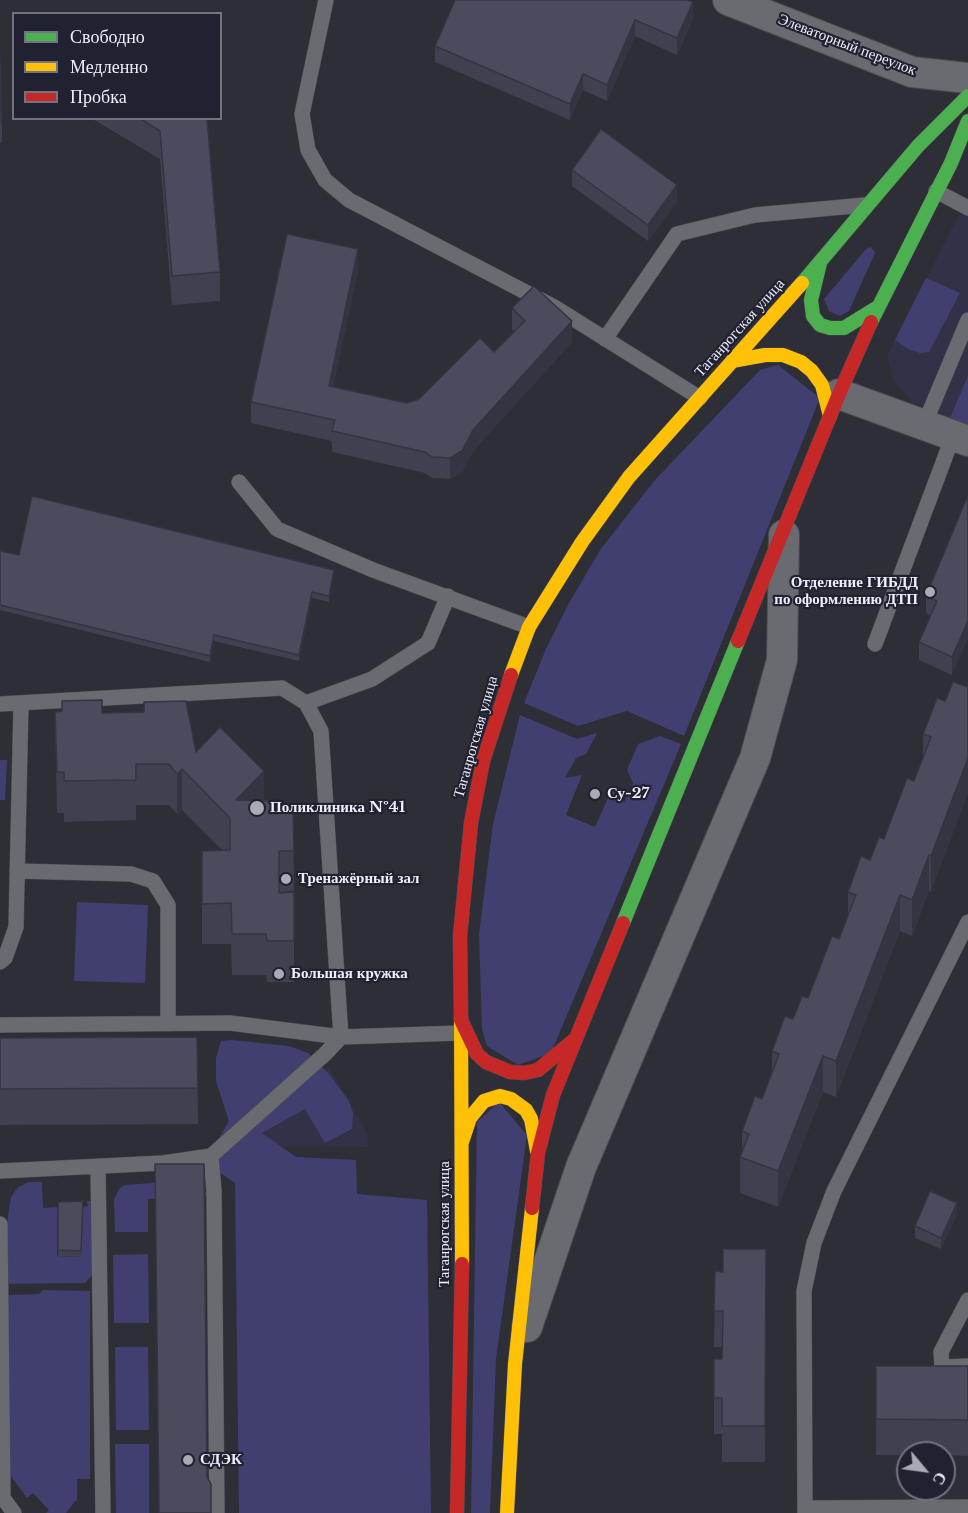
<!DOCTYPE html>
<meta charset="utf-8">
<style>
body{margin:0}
#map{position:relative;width:968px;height:1513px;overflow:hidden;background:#2e2e37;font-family:"Libre Baskerville",serif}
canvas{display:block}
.legend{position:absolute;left:12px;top:12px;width:210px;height:108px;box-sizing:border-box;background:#202131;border:2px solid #727381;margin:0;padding:8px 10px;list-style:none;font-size:18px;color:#eeeffa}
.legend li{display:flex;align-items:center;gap:12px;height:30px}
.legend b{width:30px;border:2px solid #727381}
.north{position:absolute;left:896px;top:1441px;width:60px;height:60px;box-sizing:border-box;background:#202131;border:2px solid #727381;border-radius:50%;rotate:119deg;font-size:16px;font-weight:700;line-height:24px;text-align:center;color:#eeeffa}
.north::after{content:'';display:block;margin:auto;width:21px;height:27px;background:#ababb6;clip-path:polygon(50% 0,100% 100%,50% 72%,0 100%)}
</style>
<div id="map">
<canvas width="968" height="1513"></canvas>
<ul class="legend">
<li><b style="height:8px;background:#4caf50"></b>Свободно</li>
<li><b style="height:8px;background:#ffc107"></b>Медленно</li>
<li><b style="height:8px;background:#c62828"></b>Пробка</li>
</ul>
<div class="north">С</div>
</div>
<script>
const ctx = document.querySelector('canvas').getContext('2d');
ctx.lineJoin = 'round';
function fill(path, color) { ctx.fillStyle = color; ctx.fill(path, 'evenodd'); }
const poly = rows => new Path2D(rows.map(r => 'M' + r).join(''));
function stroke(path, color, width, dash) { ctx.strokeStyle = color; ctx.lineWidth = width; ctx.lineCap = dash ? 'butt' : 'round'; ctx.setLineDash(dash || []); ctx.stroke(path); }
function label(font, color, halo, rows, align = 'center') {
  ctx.font = font + ' "Libre Baskerville",serif'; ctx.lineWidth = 4.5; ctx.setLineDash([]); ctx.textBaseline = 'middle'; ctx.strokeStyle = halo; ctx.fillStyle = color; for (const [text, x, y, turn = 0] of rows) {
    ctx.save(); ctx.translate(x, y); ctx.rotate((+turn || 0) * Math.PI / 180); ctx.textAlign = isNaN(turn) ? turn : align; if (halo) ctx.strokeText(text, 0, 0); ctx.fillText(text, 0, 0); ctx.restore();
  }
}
fill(poly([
 [968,201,968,425,913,402,893,380,887,356,953,226],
 [329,1068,367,1132,368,1147,260,1146,261,1127]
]), '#313247');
fill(poly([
 [871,247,875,253,849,311,840,316,829,311,824,299,866,249],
 [926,278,960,293,929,352,920,353,908,349,895,340],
 [778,365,820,398,684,736,627,711,578,726,524,703,546,649,568,605,600,550,655,480,760,370],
 [968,376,968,425,950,418],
 [520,715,577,739,597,733,586,754,576,758,565,778,582,775,566,815,595,827,614,785,624,803,633,783,627,770,638,744,660,736,681,744,551,1053,518,1065,487,1046,482,1029,479,934,493,824],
 [0,760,7,760,5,800,0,800],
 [77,902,148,905,145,983,74,981],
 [232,1040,289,1046,308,1053,329,1074,349,1101,353,1114,352,1129,325,1143,305,1109,262,1133,296,1157,356,1160,357,1194,427,1200,431,1513,239,1513,235,1183,216,1170,216,1143,229,1121,216,1081,216,1058,221,1041],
 [499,1102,527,1135,496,1359,490,1513,471,1513,477,1122],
 [192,1180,200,1182,205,1187,206,1196,148,1199,148,1232,115,1232,114,1199,120,1188,125,1185],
 [29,1182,42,1182,43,1208,58,1207,57,1256,81,1257,83,1207,88,1206,87,1201,95,1200,93,1274,85,1283,5,1284,5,1236,11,1197,18,1187],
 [148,1254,149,1323,114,1323,113,1255],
 [43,1290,90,1291,90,1479,77,1479,77,1501,75,1501,66,1513,46,1513,49,1510,33,1493,27,1498,8,1472,8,1295,39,1294],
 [115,1347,148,1347,149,1430,116,1430],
 [115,1444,149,1444,149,1513,116,1513]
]), '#403f70');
const lane = poly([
 [326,0,302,114,308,150,325,180,349,200,556,308,700,398],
 [936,191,968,208],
 [605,339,677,234,755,215,865,205],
 [924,425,968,320],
 [239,482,277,529,373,570,529,627],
 [875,644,953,436],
 [306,703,372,679,428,643,448,596],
 [0,704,282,688,306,703,321,731,341,1037,325,1054,211,1156,163,1163,0,1171],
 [17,871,131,874,153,881,168,905,168,1024],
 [0,962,5,958,16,927,21,704],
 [0,1025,230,1023,341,1037,460,1033],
 [211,1156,214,1191,217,1513],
 [98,1167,103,1513],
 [0,1224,3,1498,14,1513],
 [968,1300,941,1352,942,1367,968,1366],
 [805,1508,968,1507],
 [805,1513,804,1291,814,1243,834,1191,968,922]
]);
const street = poly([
 [728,0,912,72,968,78],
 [839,394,968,441],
 [527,1327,581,1167,755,758,782,660,784,535]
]);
const fast = poly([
 [820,263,811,300,813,316,820,325,830,328,844,328,878,307],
 [802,283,918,146,968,96],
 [871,322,951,163,968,121],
 [623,923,738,641]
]);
const slow = poly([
 [732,361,765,355,783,355,801,362,812,371,822,385,830,416],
 [511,675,529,627,582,542,629,477,802,283],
 [461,1017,462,1264],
 [462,1142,470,1118,479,1107,484,1101,500,1096,511,1099,526,1110,531,1119,537,1151],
 [507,1513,515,1364,532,1208]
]);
const jam = poly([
 [738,641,839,394,871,322],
 [461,1017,460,936,471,823,483,761,511,675],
 [461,1020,477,1054,486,1062,510,1072,524,1073,538,1070,573,1041],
 [532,1208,538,1153,553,1095,623,923],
 [457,1513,462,1264]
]);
stroke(lane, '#4b4b53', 16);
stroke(street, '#4b4b53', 32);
stroke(fast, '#4b4b53', 15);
stroke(slow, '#4b4b53', 15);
stroke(jam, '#4b4b53', 15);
stroke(lane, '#6a6a71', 15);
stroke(street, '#6a6a71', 30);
stroke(fast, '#4caf50', 14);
stroke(slow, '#ffc107', 14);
stroke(jam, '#c62828', 14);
fill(poly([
 [455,0,693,19,677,55,635,36,607,101,583,90,570,120,435,62,435,46],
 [0,58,2,122,2,142,0,143],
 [91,118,207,118,220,272,220,301,172,305,160,159],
 [572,170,677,202,648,241,572,186],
 [358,270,333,387,407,403,419,399,494,352,514,331,512,329,512,308,572,342,473,451,462,472,450,479,432,478,425,473,332,452,332,441,251,423,251,402],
 [968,495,952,675,919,660,919,642,931,616,926,613,926,596],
 [0,551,19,555,334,576,329,602,312,598,299,661,214,641,210,662,0,610],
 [937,698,931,892,929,891,912,936,900,931,836,1097,823,1092,778,1207,740,1193,740,1157,742,1153,742,1131,762,1099,772,1073,772,1051,793,1019,808,998,839,939,848,917,848,892,884,839,914,781,923,758,923,734],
 [55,712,102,713,196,752,264,801,282,805,293,804,294,891,279,892,279,893,294,892,294,982,267,982,266,975,232,975,231,944,202,944,202,851,222,850,182,810,177,814,169,805,136,805,136,820,64,822,64,813,57,813],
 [197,1037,198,1124,0,1125,0,1038],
 [83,1201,81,1257,58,1256,58,1202],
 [957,1214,941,1249,915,1238,915,1226],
 [766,1249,765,1462,722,1462,722,1434,714,1434,714,1359,722,1359,723,1347,714,1347,715,1271,723,1272],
 [876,1366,968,1366,968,1456,944,1455,944,1453,908,1453,908,1455,876,1455]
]), '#404051');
fill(poly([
 [693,2,693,19,677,55,677,38],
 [635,20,635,36,607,101,607,85],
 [583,74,583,90,570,120,570,104],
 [677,185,677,202,648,241,648,225],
 [358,249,358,270,329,407,329,386],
 [572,321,572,342,473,451,462,472,450,479,450,458,473,430],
 [334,570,334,576,329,602,329,596],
 [312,592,312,598,299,661,299,655],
 [968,621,968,639,952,675,952,657],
 [214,635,214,641,210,662,210,656],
 [968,758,968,794,931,892,931,856],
 [182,769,182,810,177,814,177,774],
 [264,771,264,812,236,800],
 [929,855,929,891,912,936,912,900],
 [900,895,900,931,836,1097,836,1061],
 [823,1056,823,1092,778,1207,778,1171],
 [957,1203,957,1214,941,1249,941,1238]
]), '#343442');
const building = poly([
 [455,0,687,0,693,2,677,38,635,20,607,85,583,74,570,104,435,46,455,0],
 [0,58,2,122,0,122,0,58],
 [139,118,207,118,220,272,172,276,160,131,139,118],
 [601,129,677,185,648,225,572,170,601,129],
 [287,234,358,249,329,386,407,403,419,399,480,338,494,352,525,321,512,308,534,286,572,321,473,430,462,451,450,458,432,457,425,452,332,431,335,420,251,402,287,234],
 [968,495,968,621,952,657,919,642,937,601,926,596,968,495],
 [32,496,334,570,329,596,312,592,299,655,214,635,210,656,0,605,0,551,19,555,32,496],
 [953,682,968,687,968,758,931,856,929,855,912,900,900,895,836,1061,823,1056,778,1171,740,1157,749,1134,742,1131,755,1096,762,1099,779,1054,772,1051,785,1016,793,1019,802,996,808,998,832,936,839,939,856,895,848,892,861,856,870,860,879,837,884,839,907,778,914,781,931,737,923,734,937,698,945,701,953,682],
 [102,700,102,713,144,712,144,702,186,701,196,752,220,727,264,771,236,800,282,801,282,805,293,804,294,851,279,851,279,893,294,892,294,941,267,941,266,934,232,934,231,903,202,904,202,851,230,850,230,818,182,769,177,774,169,764,136,764,136,780,64,781,64,772,57,772,55,712,62,711,62,701,102,700],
 [197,1037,198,1088,0,1089,0,1038,197,1037],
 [155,1164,204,1164,207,1477,211,1484,211,1513,159,1513,155,1164],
 [930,1191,957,1203,941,1238,915,1226,930,1191],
 [83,1201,81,1251,58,1250,58,1202,83,1201],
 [723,1249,766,1249,765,1426,722,1426,722,1398,714,1398,714,1359,722,1359,723,1311,714,1311,715,1271,723,1272,723,1249],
 [876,1366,968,1366,968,1420,876,1419,876,1366]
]);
fill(building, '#4b4b5e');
stroke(building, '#343442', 1.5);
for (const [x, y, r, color] of [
 [930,592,6,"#ababb6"],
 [595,794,6,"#ababb6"],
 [257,808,8,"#ababb6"],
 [286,879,6,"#ababb6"],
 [279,974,6,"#ababb6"],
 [188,1460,6,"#ababb6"]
]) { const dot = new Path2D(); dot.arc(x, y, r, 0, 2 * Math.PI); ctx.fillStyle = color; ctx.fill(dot); stroke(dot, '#202131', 2); }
label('15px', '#eeeffa', '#202131', [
 ["Элеваторный переулок",847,45,21],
 ["Таганрогская улица",740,328,-48],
 ["Таганрогская улица",476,737,-74],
 ["Таганрогская улица",445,1224,-90]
]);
label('bold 15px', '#eeeffa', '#202131', [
 ["Отделение ГИБДД",918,583,"right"],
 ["по оформлению ДТП",918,600,"right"],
 ["Су-27",607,794],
 ["Поликлиника №41",270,808],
 ["Тренажёрный зал",298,879],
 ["Большая кружка",291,974],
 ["СДЭК",200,1460]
], 'left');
</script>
